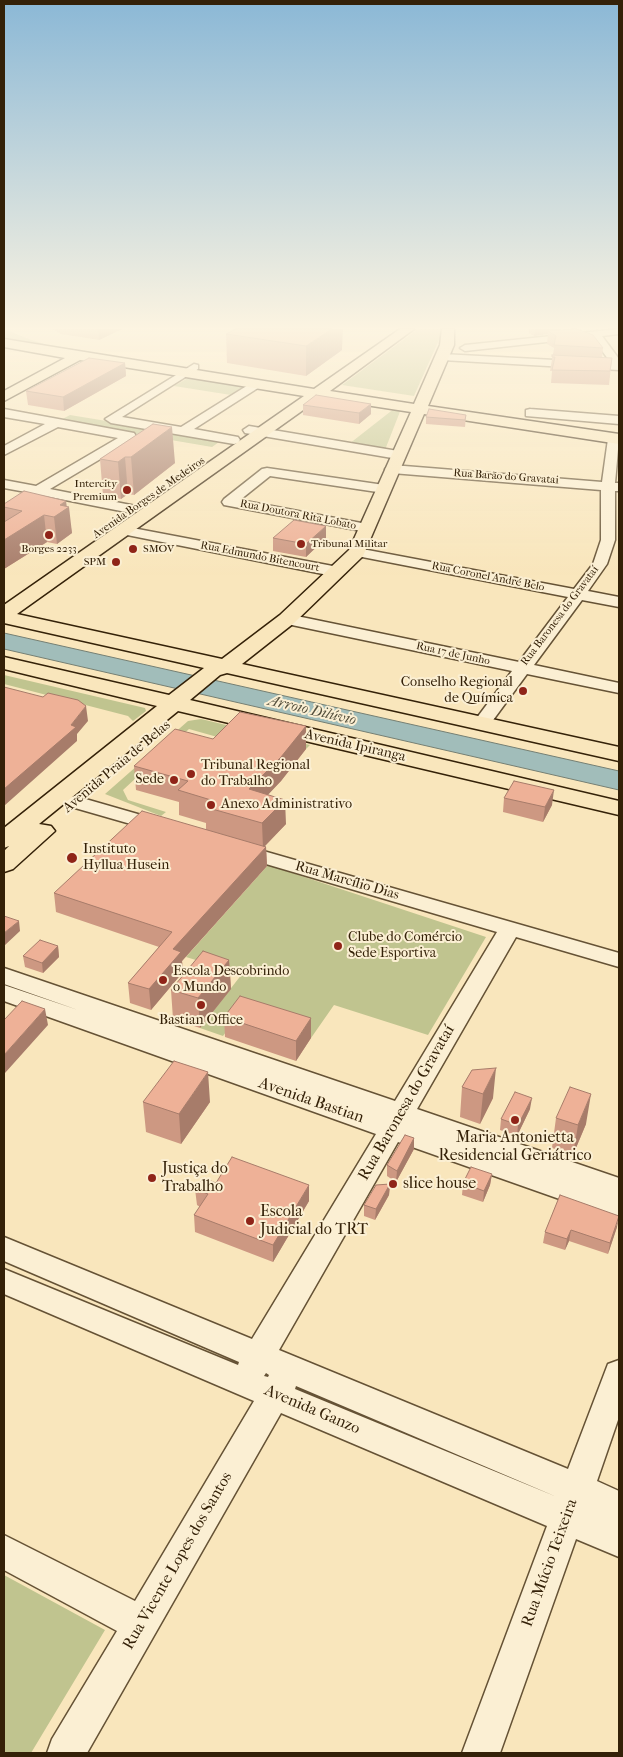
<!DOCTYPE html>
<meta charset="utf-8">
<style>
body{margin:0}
#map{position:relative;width:623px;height:1757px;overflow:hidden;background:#f9e6bc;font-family:"IM FELL French Canon",serif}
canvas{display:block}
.frame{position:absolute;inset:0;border:5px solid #342108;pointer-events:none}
</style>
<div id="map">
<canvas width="623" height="1757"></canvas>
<div class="frame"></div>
</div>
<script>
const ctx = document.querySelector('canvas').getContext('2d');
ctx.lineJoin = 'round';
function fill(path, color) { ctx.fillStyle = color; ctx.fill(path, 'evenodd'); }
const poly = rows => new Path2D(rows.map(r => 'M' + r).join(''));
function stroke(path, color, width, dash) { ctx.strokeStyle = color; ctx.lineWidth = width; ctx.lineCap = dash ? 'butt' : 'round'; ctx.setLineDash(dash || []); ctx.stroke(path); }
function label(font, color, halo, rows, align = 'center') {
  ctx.font = font + ' "IM FELL French Canon",serif'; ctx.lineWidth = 4; ctx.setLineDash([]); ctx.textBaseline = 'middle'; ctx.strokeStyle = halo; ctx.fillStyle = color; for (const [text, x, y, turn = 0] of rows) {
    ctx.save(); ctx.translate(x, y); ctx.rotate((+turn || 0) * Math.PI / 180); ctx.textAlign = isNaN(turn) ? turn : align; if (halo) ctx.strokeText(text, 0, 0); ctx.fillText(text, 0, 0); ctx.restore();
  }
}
fill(poly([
 [4,329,29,339,66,351,4,341],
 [418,329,441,329,442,333,414,396,342,385],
 [188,378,244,386,231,395,174,386],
 [395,408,401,409,385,450,349,444],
 [70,415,222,440,212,447,59,421],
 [4,675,145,708,146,711,133,721,128,716,4,684],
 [201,719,310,745,306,749,235,742,189,729,123,790,128,800,166,812,161,816,105,794,188,721],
 [268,865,486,937,428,1035,334,1005,311,1038,239,1014,223,1036,200,1028,242,974,186,957],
 [4,1575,105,1630,31,1753,4,1753]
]), '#c0c48f');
const water = poly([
 [4,633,619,771,619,790,4,649,4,633]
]);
fill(water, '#a1bdba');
stroke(water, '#757f73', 1);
const minor = poly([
 [619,329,619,334,602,336,619,359,619,370,442,360,437,357,442,354,611,363,592,337,465,351,460,348,465,345,619,329],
 [194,364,198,365,198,369,122,417,181,427,253,382,261,382,261,386,194,429,238,437,240,440,238,443,234,444,111,423,105,419,194,364],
 [4,409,134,433,136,436,134,439,50,489,136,506,138,509,136,512,131,513,40,495,29,500,22,496,26,492,4,488,4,480,36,486,118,438,58,427,4,455,4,446,45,424,4,417,4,409],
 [530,409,619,416,619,424,526,416,526,410,530,409],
 [249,426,398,451,404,455,398,459,245,433,243,430,249,426],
 [614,435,619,438,615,483,619,483,619,491,615,491,615,540,607,564,588,591,619,597,619,607,582,600,534,665,619,683,619,693,527,674,488,727,482,728,476,727,473,723,512,671,287,624,279,619,287,614,519,662,568,597,357,556,350,552,357,548,574,589,593,564,601,540,601,490,392,473,385,469,392,465,602,482,608,439,614,435],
 [267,468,384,485,391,489,384,493,270,476,240,500,372,525,374,528,372,531,367,532,224,505,222,502,224,499,262,469,267,468],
 [122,526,338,567,346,572,338,577,117,533,115,530,117,527,122,526],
 [75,796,169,823,172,827,169,831,162,833,68,806,65,802,68,798,75,796],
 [239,844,619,953,619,967,516,937,417,1109,619,1178,619,1220,398,1142,279,1350,568,1469,608,1364,619,1360,619,1417,597,1481,619,1491,619,1557,576,1539,500,1753,462,1753,547,1526,281,1413,87,1753,47,1753,52,1739,117,1631,4,1570,4,1535,135,1601,254,1401,4,1294,4,1269,238,1365,239,1362,4,1261,4,1237,252,1339,376,1134,4,1001,4,985,78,1010,4,984,4,968,395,1101,497,932,232,854,229,850,232,846,239,844],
 [266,1373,269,1375,268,1377,264,1376,266,1373],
 [296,1386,557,1497,295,1389,296,1386]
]);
const major = poly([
 [400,329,414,329,330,391,414,404,440,345,442,329,454,329,454,345,428,406,619,434,619,444,424,414,363,556,294,623,242,664,619,747,619,761,227,673,220,675,190,700,619,801,619,815,178,711,39,824,51,826,55,831,13,869,4,872,4,851,9,846,4,848,4,828,157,706,4,669,4,657,169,695,204,668,4,623,4,605,304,396,80,360,4,401,4,391,65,358,4,347,4,339,314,389,400,329],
 [320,398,411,412,349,550,280,615,222,659,17,614,320,398]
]);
stroke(minor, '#655235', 3);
stroke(major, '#342108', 3);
fill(minor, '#fbefd3');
fill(major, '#f9e6bc');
fill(poly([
 [52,329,122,329,99,340,61,334],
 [529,329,561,329,561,330,603,348,602,358,612,358,609,385,551,383,552,371,550,371,554,348,547,344,548,334,534,336,529,333],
 [226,334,342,350,306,376,227,363],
 [125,363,126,376,64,411,28,405,26,391],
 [303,405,371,414,359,424,303,415],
 [466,415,465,427,426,424,426,417],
 [153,424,175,463,134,495,128,494,121,499,103,496,100,459],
 [4,504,67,507,72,533,57,544,47,542,4,569],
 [273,538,326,538,306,557,273,551],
 [306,726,306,749,281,781,268,794,286,824,265,846,266,847,267,866,182,961,183,972,151,1010,130,1003,128,983,159,947,56,912,54,893,206,829,206,823,179,815,179,802,136,790,134,766,213,739],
 [504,798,552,805,543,822,503,812],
 [58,946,59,957,43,973,25,967,23,956],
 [229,960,231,989,200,1028,173,1019,171,990],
 [224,1017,311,1038,296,1061,225,1037],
 [472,1070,493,1098,480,1124,460,1117,462,1087],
 [143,1102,210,1102,181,1144,146,1132],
 [530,1109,517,1136,500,1130,501,1119],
 [556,1118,586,1124,573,1155,552,1148],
 [414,1138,414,1149,396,1182,387,1176,387,1165],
 [492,1174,490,1185,483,1202,462,1195,463,1183],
 [216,1183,309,1201,273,1262,195,1232,194,1215,200,1207,197,1205,195,1189],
 [390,1184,389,1195,375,1220,364,1216,364,1205],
 [560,1195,617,1227,608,1254,569,1241,565,1250,543,1243,545,1232]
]), '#cd9882');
fill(poly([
 [98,329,122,329,99,340],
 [332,329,343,329,342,350,306,376,306,346],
 [535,329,561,329,561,333,548,331,548,334,534,336],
 [125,363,126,376,64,411,63,397],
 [371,404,371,414,359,424,359,413],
 [172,427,175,463,134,495,131,457],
 [125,457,128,494,121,499,118,462],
 [66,501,67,508,69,507,72,533,57,544,54,517,60,505],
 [44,515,47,542,4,569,4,540],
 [326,526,326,538,306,557,306,544],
 [86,706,88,721,77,734,77,741,4,806,4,789,71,725],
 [306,726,306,749,281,781,250,814,249,789],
 [554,790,552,805,543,822,545,807],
 [285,800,286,824,263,848,262,823],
 [266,847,267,866,182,961,183,972,151,1010,149,989,173,949],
 [19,921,20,931,4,946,4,933],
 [58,946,59,957,43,973,42,963],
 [229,960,231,989,200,1028,198,998],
 [45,1009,48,1025,5,1073,4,1065,4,1055],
 [311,1018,311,1038,296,1061,296,1041],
 [496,1068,493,1098,480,1124,483,1094],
 [208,1072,210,1102,181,1144,179,1114],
 [591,1094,586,1124,573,1155,578,1125],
 [532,1098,530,1109,517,1136,518,1125],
 [414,1138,414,1149,396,1182,397,1171],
 [492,1174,490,1185,483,1202,484,1191],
 [390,1184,389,1195,375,1220,376,1209],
 [309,1185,309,1201,273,1262,273,1245],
 [619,1218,617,1227,608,1254,610,1243],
 [571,1230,569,1241,565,1250,567,1239]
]), '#a77c6a');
const building = poly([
 [236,329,332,329,306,346,226,334,236,329],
 [573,329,577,329,593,335,603,348,554,345,556,336,548,331,573,329],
 [552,355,612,358,610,371,552,370,555,357,552,357,552,355],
 [89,358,125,363,63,397,26,391,89,358],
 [316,395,371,404,359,413,303,405,316,395],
 [429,409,466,415,465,420,426,417,429,409],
 [153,424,172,427,131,457,125,457,118,462,100,459,153,424],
 [24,491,66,501,60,505,69,507,54,517,44,515,4,540,4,522,22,511,4,507,4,504,24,491],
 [294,520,326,526,306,544,273,538,294,520],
 [4,687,43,697,48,693,78,700,86,706,71,725,76,727,4,789,4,687],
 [240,712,306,726,281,757,249,789,285,800,262,823,205,807,211,800,178,790,188,781,134,766,175,729,213,739,240,712],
 [514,781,554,790,545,807,504,798,514,781],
 [142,811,266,847,173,949,181,952,149,989,128,983,172,932,54,893,142,811],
 [4,916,19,921,4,933,4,916],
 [40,940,58,946,42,963,23,956,40,940],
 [203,951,229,960,198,998,171,990,203,951],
 [240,996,311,1018,296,1041,224,1017,240,996],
 [22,1001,45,1009,4,1055,4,1020,22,1001],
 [174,1061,208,1072,179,1114,143,1102,174,1061],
 [496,1068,483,1094,462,1087,472,1070,496,1068],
 [570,1087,591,1094,578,1125,556,1118,570,1087],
 [515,1092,532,1098,518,1125,501,1119,515,1092],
 [405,1135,414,1138,397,1171,387,1165,405,1135],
 [232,1157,309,1185,273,1245,194,1215,208,1194,195,1189,203,1178,216,1183,232,1157],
 [471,1167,492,1174,484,1191,463,1183,471,1167],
 [390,1184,376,1209,364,1205,376,1185,390,1184],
 [560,1195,619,1216,610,1243,571,1230,567,1239,545,1232,560,1195]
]);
fill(building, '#eeb197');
stroke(building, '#a77c6a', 1);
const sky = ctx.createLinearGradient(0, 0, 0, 575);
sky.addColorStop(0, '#8bb8d6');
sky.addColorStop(0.57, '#fcf4e1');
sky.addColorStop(1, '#fcf4e100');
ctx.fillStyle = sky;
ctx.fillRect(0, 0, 623, 575);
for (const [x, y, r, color] of [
 [127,490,5,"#8f2418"],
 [49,535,5,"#8f2418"],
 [301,544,5,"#8f2418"],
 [133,549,5,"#8f2418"],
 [116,562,5,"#8f2418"],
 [523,691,5,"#8f2418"],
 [191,774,5,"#8f2418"],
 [174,780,5,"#8f2418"],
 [211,805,5,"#8f2418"],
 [72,858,6,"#8f2418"],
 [338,946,5,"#8f2418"],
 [163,980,5,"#8f2418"],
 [201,1005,5,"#8f2418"],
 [515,1120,5,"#8f2418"],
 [152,1178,5,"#8f2418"],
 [393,1184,5,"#8f2418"],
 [250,1221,5,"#8f2418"]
]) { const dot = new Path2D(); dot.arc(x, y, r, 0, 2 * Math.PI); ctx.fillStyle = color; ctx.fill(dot); stroke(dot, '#fbefd3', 2); }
label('11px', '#342108', '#fbefd3', [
 ["Rua Barão do Gravatai",506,477,4],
 ["Avenida Borges de Medeiros",149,498,-35],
 ["Rua Doutora Rita Lobato",298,515,11],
 ["Rua Edmundo Bitencourt",260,557,11],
 ["Rua Coronel André Belo",488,577,11],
 ["Rua Baronesa do Gravataí",560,616,-53],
 ["Rua 17 de Junho",453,654,12]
]);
label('11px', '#342108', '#fbefd3', [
 ["Intercity",117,484],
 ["Premium",117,497],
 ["Tribunal Militar",311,544,"left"],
 ["Borges 2233",49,549,"center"],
 ["SMOV",143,549,"left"],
 ["SPM",106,562]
], 'right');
label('14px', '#342108', '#fbefd3', [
 ["Conselho Regional",513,683,"right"],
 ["de Química",513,699,"right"],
 ["Tribunal Regional",201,766],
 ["do Trabalho",201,782],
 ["Sede",164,780,"right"],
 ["Anexo Administrativo",221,805],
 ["Instituto",83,850],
 ["Hyllua Husein",83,866],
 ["Clube do Comércio",348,938],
 ["Sede Esportiva",348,954],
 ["Escola Descobrindo",173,972],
 ["o Mundo",173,988],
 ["Bastian Office",201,1021,"center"]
], 'left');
label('14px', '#342108', '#fbefd3', [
 ["Avenida Ipiranga",355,746,13],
 ["Avenida Praia de Belas",117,767,-40],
 ["Rua Marcílio Dias",347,881,16]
]);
label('italic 15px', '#55503d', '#fbefd3', [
 ["Arroio Dilúvio",312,711,13]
]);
label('16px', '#342108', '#fbefd3', [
 ["Avenida Bastian",311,1101,19],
 ["Rua Baronesa do Gravataí",407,1103,-60],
 ["Avenida Ganzo",312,1410,23],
 ["Rua Vicente Lopes dos Santos",178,1561,-60],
 ["Rua Múcio Teixeira",550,1563,-70]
]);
label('16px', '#342108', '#fbefd3', [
 ["Maria Antonietta",515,1138,"center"],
 ["Residencial Geriátrico",515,1156,"center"],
 ["Justiça do",162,1169],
 ["Trabalho",162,1187],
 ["slice house",403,1184],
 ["Escola",260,1212],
 ["Judicial do TRT",260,1230]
], 'left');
</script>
